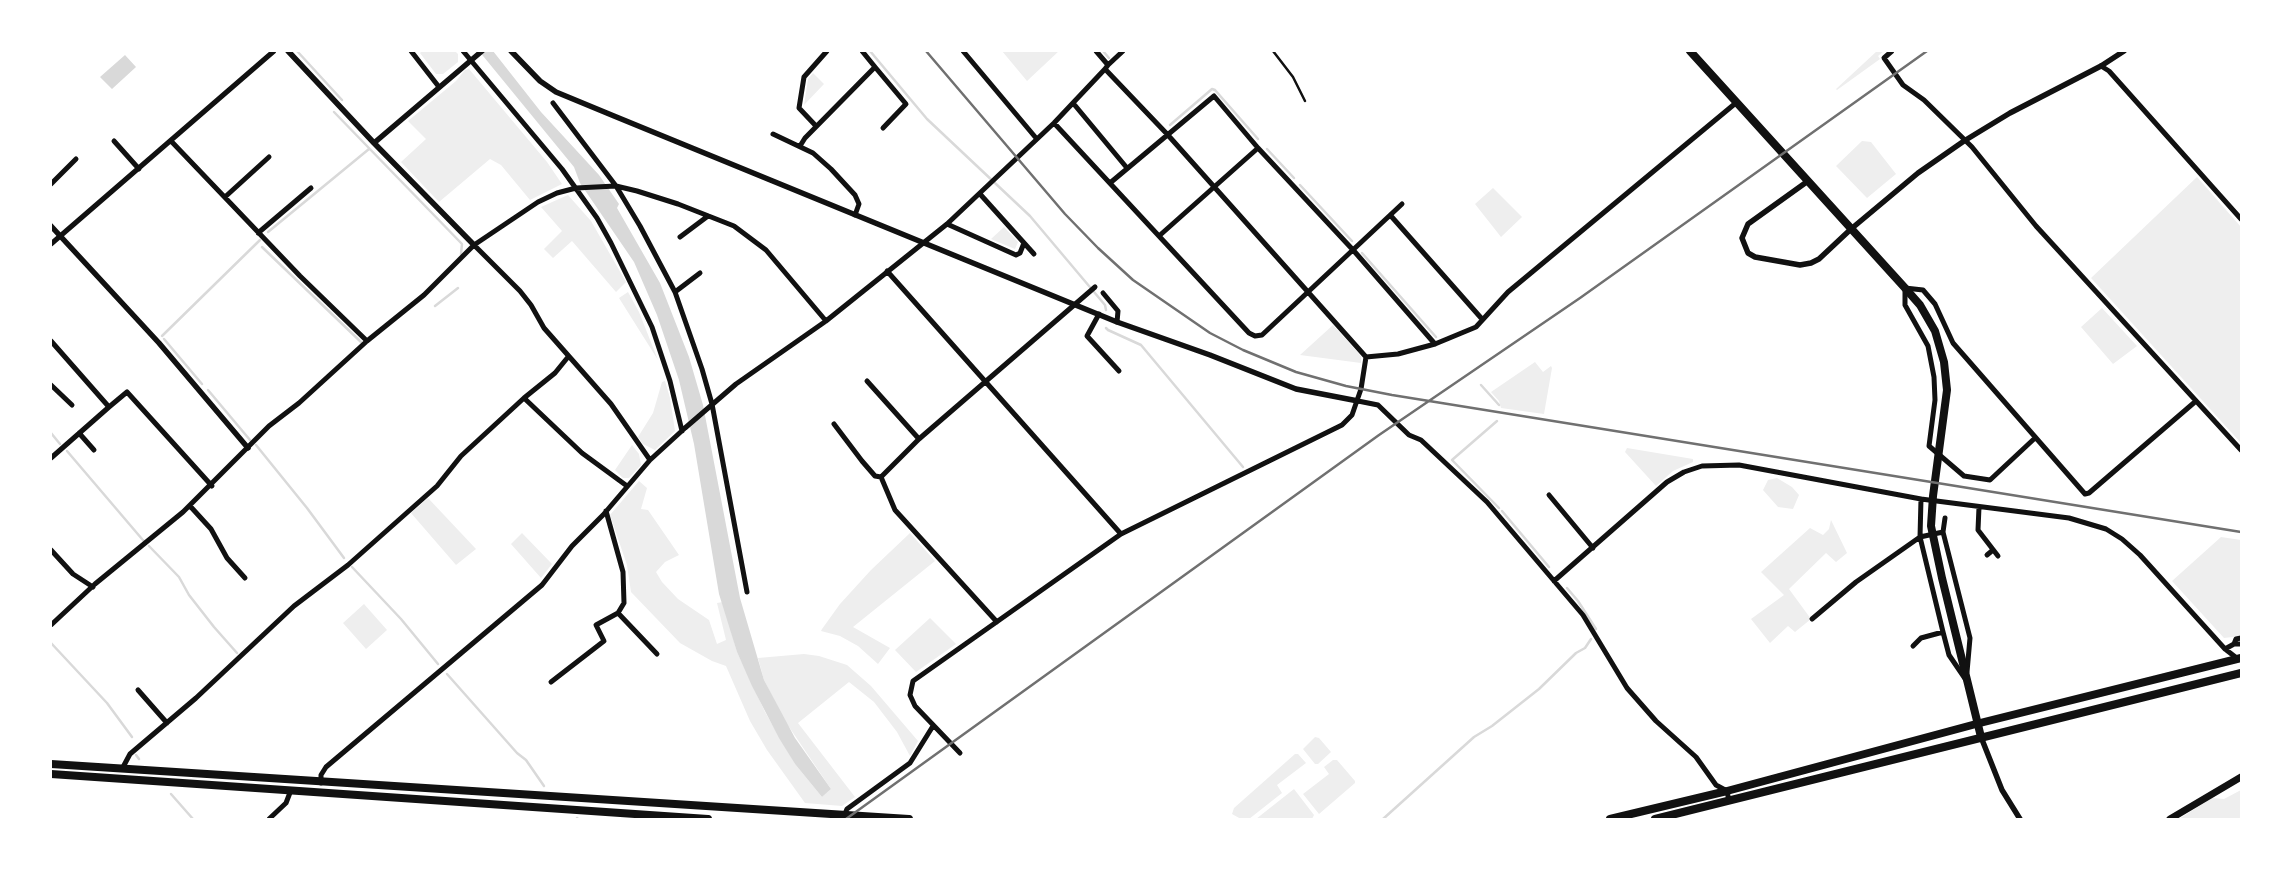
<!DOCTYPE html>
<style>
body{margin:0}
#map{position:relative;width:2292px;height:870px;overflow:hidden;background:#fff;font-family:"Space Grotesk",sans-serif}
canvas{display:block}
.frame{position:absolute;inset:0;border:52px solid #fff;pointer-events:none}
</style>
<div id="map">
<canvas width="2292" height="870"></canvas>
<div class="frame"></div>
</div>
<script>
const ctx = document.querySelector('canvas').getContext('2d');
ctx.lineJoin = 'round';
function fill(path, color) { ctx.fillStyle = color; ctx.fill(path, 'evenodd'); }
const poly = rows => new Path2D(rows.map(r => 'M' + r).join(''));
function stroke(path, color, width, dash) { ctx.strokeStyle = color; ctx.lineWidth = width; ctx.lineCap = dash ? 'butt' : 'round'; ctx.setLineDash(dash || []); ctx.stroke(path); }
fill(poly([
 [422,51,455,51,458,54,458,62,443,74,436,74,420,53],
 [1002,51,1059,51,1027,81],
 [1877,51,1884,51,1878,56,1880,59,1837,90,1836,89],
 [469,69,547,162,562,184,530,200,501,165,490,159,439,202,401,162,426,139,408,121,456,81,465,70],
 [813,73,824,84,804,105,808,79],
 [1862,141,1871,142,1896,174,1867,198,1836,166],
 [2197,177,2241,227,2241,443,2091,278],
 [1493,188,1522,217,1501,237,1475,204],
 [568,195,591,221,626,282,616,292,572,241,553,258,544,249,562,231,541,207],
 [1004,227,1018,242,1015,249,991,239],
 [628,292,639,312,658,360,619,298],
 [2102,308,2137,346,2113,364,2081,327],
 [1333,325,1361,356,1361,363,1300,355],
 [1535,362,1543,372,1551,366,1552,368,1544,414,1501,408,1499,401,1491,392],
 [665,381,670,398,675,431,655,450,643,444,638,437,653,413,662,382],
 [632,445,639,454,641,465,629,478,623,478,615,470],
 [1627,448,1693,459,1693,462,1673,471,1656,486,1625,452],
 [1777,478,1792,487,1799,495,1793,509,1778,507,1763,490,1768,480],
 [639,481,647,488,641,509,648,510,679,555,665,562,656,572,662,582,678,599,709,620,717,644,726,640,717,603,723,602,737,652,765,712,795,764,822,797,831,789,783,718,764,680,758,658,804,654,819,656,847,665,871,686,918,741,910,756,897,732,874,702,849,682,798,723,855,797,842,806,805,803,767,750,750,721,726,666,712,661,680,643,631,592,627,565,610,515],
 [428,498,476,549,456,565,411,513],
 [1831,520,1847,553,1836,562,1826,553,1789,589,1811,619,1795,632,1788,626,1770,643,1751,619,1784,595,1761,572,1810,528,1823,535,1829,529],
 [522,533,552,564,541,578,511,544],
 [910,533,935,561,853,627,890,648,878,664,858,646,840,636,821,631,822,629,840,604,871,570],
 [2221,537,2241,540,2241,636,2224,638,2172,581],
 [364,604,387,630,366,649,343,623],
 [930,618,956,644,916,672,895,650],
 [1315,737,1319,738,1331,752,1318,764,1315,764,1303,749],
 [1295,754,1298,754,1306,763,1277,785,1282,793,1249,819,1241,819,1232,814,1234,808],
 [1333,760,1337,760,1355,781,1355,783,1319,814,1303,794,1329,774,1324,767],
 [1294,789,1314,815,1312,819,1256,819],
 [2241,790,2241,817,2238,819,2179,819,2212,798,2224,799]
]), '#eee');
fill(poly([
 [479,51,493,51,541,112,599,175,619,204,617,208,660,283,689,357,703,405,740,598,764,680,795,738,831,789,822,797,795,764,779,738,752,686,737,652,719,594,694,444,679,380,657,315,634,262,580,183,574,167],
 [125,55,136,67,112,89,100,77]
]), '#d9d9d9');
stroke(poly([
 [297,51,342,100],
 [870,51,927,119,1030,216,1105,305,1106,310],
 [1103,51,1109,58],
 [334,112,462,244,461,254],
 [1170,125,1212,89,1215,90,1258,139],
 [1267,149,1294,178],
 [1300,185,1352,241],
 [268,232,369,149],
 [262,247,362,343],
 [1362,253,1436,337],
 [435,306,458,288],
 [1106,328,1108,330,1141,345,1243,467],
 [162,336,260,240],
 [164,339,202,384],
 [1481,385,1499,405],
 [208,390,250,440],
 [1497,421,1452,460,1499,508],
 [51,433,60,444],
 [256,445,307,508,344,558],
 [67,451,142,539],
 [1502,511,1549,567],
 [143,540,144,541],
 [149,546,179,577,189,595,214,627,237,653],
 [352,567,401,619,438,664],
 [1567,588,1578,601,1596,629],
 [51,643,107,703,132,737],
 [447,674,517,753,526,760,544,786],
 [136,755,139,759],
 [171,794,193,819],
 [577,818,578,819],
 [1383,819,1474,737,1492,726,1539,689,1576,653,1585,648,1591,639]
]), '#d9d9d9', 2.5);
stroke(poly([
 [1273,51,1293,77,1305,101]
]), '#111', 2.5);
stroke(poly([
 [411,51,439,87],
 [463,51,562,169,597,218,611,243,652,327,670,381,682,431],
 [862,51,875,67],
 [963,51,1036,138],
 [1096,51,1108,65],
 [1892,51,1884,58,1903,85,1924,100,1972,147,2036,226,2241,450],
 [1108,65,1123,51],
 [2101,66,2109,71,2241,219],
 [553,103,616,186,640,226,675,292,702,369,712,404,747,592],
 [1073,103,1127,168],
 [1054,123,1249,333,1255,336,1262,335,1402,204],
 [816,126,799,108,804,77,827,51],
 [773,134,813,153,831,169,855,195,859,204,855,215],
 [114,141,139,169],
 [171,141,300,276,367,341],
 [800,146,805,138,875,67,906,104,883,128],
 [1110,183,1214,96,1258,148,1354,251,1435,344],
 [51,184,76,159],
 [980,194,1034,254],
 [225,197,269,157],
 [1391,216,1482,319],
 [947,224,1016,255,1020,253,1024,243],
 [258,233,311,188],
 [1159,236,1258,148],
 [680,237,708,216],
 [51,244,274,51],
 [474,245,520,291,531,305,544,328,611,404,650,460],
 [887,271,1121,534],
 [675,292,700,273],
 [1103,293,1118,311,1117,322],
 [1099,314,1087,336,1119,371],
 [51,341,109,407,51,458],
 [1366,357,1398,354,1435,344,1476,327,1508,292,1737,102],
 [867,381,919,439],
 [51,385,72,405],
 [524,398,582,453,627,486],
 [1358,401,1378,405,1409,435,1421,440,1487,502,1583,615,1627,688,1656,721,1696,757,1716,785,1727,791,1729,801],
 [109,407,127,392,212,486],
 [834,424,862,461,875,476,881,477],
 [79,433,94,450],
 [2035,438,1990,480,1964,476,1929,446,1935,400,1934,377,1928,346,1905,305,1905,288,1923,290,1935,304,1953,343,2085,494,2089,493,2196,401],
 [881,477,919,439,1095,287],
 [881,477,895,510,997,622],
 [1549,495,1593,548],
 [190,506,211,529,227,558,245,578],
 [1979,507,1978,530,1998,556],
 [1943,532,1945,518],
 [51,550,73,574,93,587],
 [1987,555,1993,550],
 [1554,581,1667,482,1684,472,1702,466,1739,465,1921,499],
 [618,613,657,654],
 [1812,619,1856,582,1920,537,1943,532,1970,638,1967,672],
 [51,625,95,584,183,512,269,426,299,403,367,341,424,295,474,245,538,202,557,193,576,188,616,186,637,191,678,204,734,226,766,250,826,321],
 [2234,644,2236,639,2241,638],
 [1913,646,1921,638,1943,632],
 [2225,649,2234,644,2241,644],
 [1966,680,1949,655,1943,632,1920,537,1921,499,2069,518,2106,529,2122,539,2140,555,2225,649,2238,659],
 [551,682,604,641,596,625,618,613,624,603,623,572,606,511],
 [138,690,167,723],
 [960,753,915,706,910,695,913,681,1121,534,1342,425,1352,415,1361,389,1366,357,1167,134,1105,69,1108,65],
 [122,769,130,754,196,698,294,606,348,565,437,486,461,456,524,398,555,373,568,357],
 [321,783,321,775,326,767,542,585,572,546,603,515,650,460,685,428,736,384,826,321,947,224,1054,123,1105,69],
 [845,814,847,809,910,763,933,726],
 [269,819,286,803,291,790]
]), '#111', 5);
stroke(poly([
 [288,51,374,143,474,245],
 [511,51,540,81,556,92,614,116,1117,322,1210,355,1296,389,1358,401],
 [374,143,482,51],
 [1808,181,1748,224,1742,238,1748,253,1755,257,1800,265,1811,263,1819,259,1851,229,1918,173,1964,141,2010,113,2101,66,2124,51],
 [51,226,159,343,248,448],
 [1981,737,2002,790,2020,819]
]), '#111', 5.5);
stroke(poly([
 [2170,819,2241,777]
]), '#111', 7);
stroke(poly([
 [1690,51,1905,288,1920,305,1935,331,1944,362,1947,390,1933,496,1931,526,1942,578,1981,737]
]), '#111', 8);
stroke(poly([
 [51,764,909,819],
 [51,774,708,819],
 [1610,819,1727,791,1976,724,2241,658],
 [1655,819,2241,673]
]), '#111', 8);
stroke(poly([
 [926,51,1065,214,1098,248,1133,280,1210,333,1243,350,1296,372,1346,386,1392,395,2241,532],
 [846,819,1379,435,1580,298,1927,51]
]), '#707070', 2.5);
</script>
